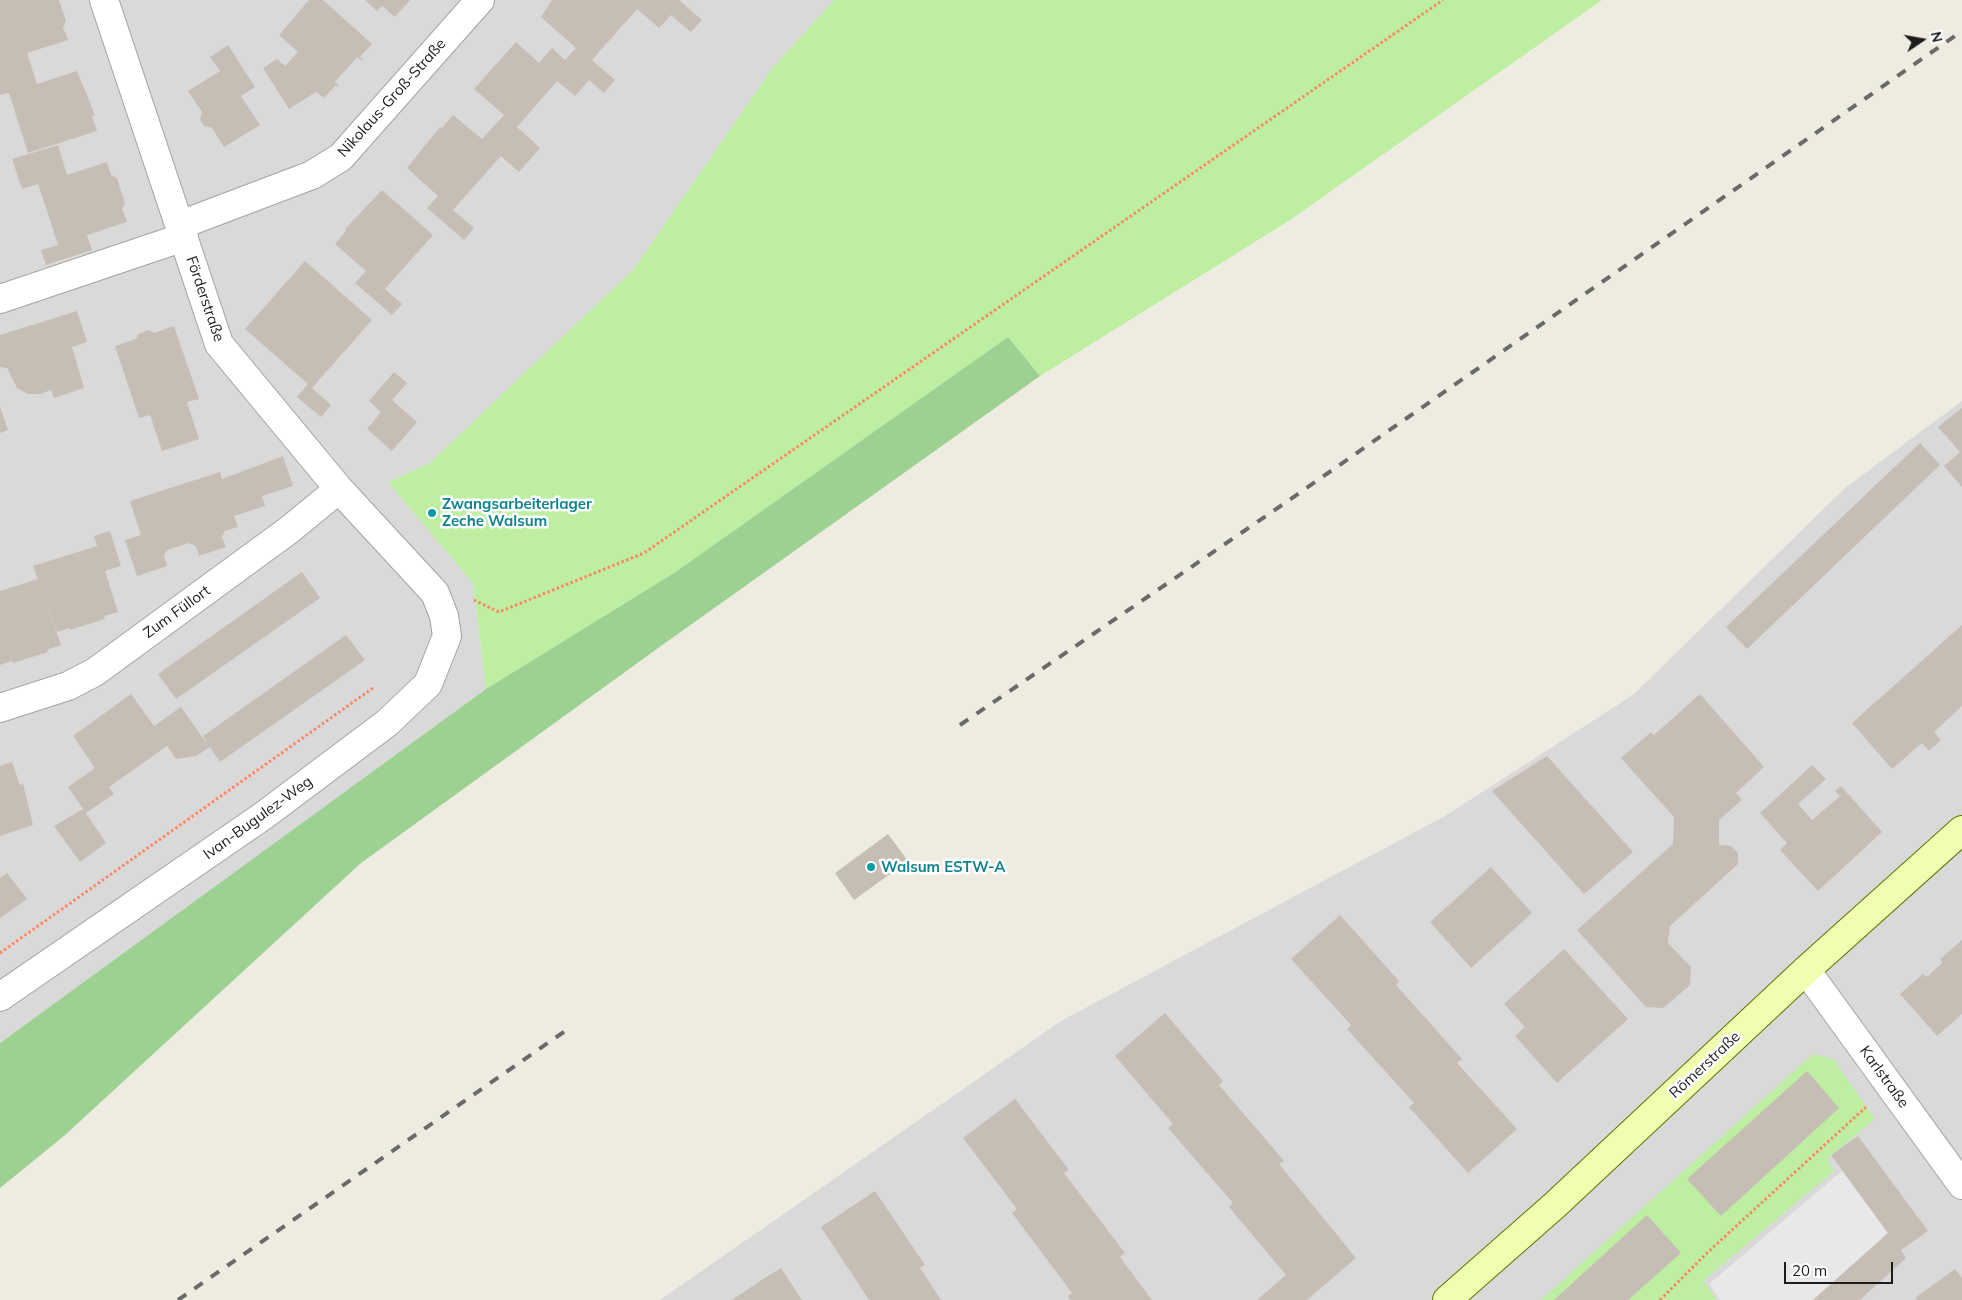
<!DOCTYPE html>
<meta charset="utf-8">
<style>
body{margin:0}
#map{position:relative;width:1962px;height:1300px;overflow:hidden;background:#eeece1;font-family:Mulish,sans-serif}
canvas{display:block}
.north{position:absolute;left:1897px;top:15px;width:50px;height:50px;-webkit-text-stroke:4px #fff;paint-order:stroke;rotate:78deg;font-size:14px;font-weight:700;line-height:20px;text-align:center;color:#1c1c1c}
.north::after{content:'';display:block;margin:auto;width:18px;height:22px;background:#1c1c1c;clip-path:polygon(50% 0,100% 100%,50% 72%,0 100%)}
.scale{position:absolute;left:1784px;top:1262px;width:109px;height:22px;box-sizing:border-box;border:2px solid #1c1c1c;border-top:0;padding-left:6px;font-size:15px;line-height:18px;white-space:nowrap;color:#1c1c1c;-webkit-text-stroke:4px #fff;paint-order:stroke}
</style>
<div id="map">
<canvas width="1962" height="1300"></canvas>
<div class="north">N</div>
<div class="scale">20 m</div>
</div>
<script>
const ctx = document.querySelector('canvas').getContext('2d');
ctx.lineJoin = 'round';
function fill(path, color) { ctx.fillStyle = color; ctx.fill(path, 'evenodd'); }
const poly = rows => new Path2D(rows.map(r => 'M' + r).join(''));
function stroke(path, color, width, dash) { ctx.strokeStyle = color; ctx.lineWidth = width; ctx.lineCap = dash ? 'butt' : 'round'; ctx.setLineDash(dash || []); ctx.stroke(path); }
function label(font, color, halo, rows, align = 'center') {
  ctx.font = font + ' Mulish,sans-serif'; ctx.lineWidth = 5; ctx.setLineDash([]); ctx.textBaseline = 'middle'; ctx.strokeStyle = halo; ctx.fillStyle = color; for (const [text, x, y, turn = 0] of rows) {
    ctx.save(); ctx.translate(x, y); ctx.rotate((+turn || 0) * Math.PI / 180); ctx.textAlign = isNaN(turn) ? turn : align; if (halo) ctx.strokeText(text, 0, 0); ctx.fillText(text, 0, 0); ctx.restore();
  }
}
fill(poly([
 [0,0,834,0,771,70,634,269,430,463,388,482,473,583,486,689,0,1043],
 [1962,401,1962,1300,660,1300,1061,1021,1445,816,1633,695,1845,488]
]), '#dad9d9');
fill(poly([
 [834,0,1602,0,1290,220,1040,376,1008,337,674,573,486,689,473,583,388,482,430,463,634,269,771,70],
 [1813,1054,1833,1059,1875,1119,1827,1159,1834,1171,1703,1281,1717,1300,1541,1300]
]), '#bdeea1');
fill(poly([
 [1008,337,1040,376,661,646,361,863,64,1136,0,1188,0,1043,486,689,674,573]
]), '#9cd192');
fill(poly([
 [1842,1171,1888,1233,1813,1300,1720,1300,1709,1284]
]), '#e8e8e8');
fill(poly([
 [0,0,59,0,66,21,63,27,68,40,27,53,37,84,77,71,95,115,92,116,97,131,28,153,9,93,0,95],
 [309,0,323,0,372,44,360,57,363,59,361,60,357,57,335,82,339,85,337,87,336,85,324,98,316,92,289,109,263,68,277,59,285,66,298,52,279,35],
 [365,0,410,0,395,17,382,6,377,11],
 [552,0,679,0,702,20,691,32,671,15,659,28,637,9,592,60,615,80,604,93,589,80,575,96,557,81,517,127,540,148,519,172,501,156,453,210,474,228,464,240,427,208,438,196,407,168,440,127,442,128,453,115,494,149,482,139,504,115,474,89,516,42,539,63,552,48,565,60,576,48,541,17],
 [228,45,255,87,241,96,260,125,224,147,212,128,204,126,200,119,202,112,188,91,220,71,210,57],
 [58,145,67,175,107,162,111,175,117,178,121,191,125,203,122,209,127,222,87,235,92,250,46,265,41,250,58,245,48,214,38,184,22,189,12,159],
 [382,190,433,235,385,289,402,304,392,315,355,283,366,271,335,244,346,231,345,229],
 [305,261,372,320,312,388,331,405,321,417,297,397,308,384,245,329],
 [77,311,87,342,72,347,84,388,54,398,51,390,40,394,28,394,17,388,7,368,0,367,0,335],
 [174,326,199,399,187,402,199,439,162,451,150,415,139,418,115,346,136,339,138,334,149,330,154,333],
 [394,372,407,383,392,400,417,422,392,451,367,429,381,412,369,401],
 [0,407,8,430,0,433],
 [1962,408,1962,487,1944,466,1960,452,1938,427],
 [1920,443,1940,465,1747,649,1726,627],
 [283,456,293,486,262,496,265,506,234,516,238,527,225,531,222,537,226,547,199,556,196,546,189,543,167,550,164,556,167,566,137,576,125,540,141,535,130,501,220,472,222,479],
 [110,531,121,566,105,571,118,612,104,616,105,619,70,630,69,628,57,632,33,566,97,546,94,536],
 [302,572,320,598,176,699,158,674],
 [38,579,61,645,47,650,48,652,13,663,12,661,0,665,0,591],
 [1962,625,1962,706,1934,732,1941,740,1929,751,1922,743,1892,769,1852,723],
 [346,635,365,660,220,762,210,747,196,756,176,759,167,746,109,787,114,794,86,813,68,787,95,768,73,736,131,694,154,726,181,707,207,744,203,736],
 [1700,694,1764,767,1736,793,1742,800,1719,820,1719,845,1731,846,1738,853,1738,864,1670,926,1668,943,1691,967,1690,985,1663,1008,1646,1007,1577,930,1673,844,1674,817,1621,758,1651,732,1654,735],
 [1547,756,1633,852,1584,894,1492,791],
 [12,762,20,785,23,784,33,825,0,836,0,766],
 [1812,765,1826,779,1798,804,1812,820,1840,796,1835,791,1841,786,1882,832,1818,891,1780,850,1787,843,1760,813],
 [83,809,106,843,80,862,54,826],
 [888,834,908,861,854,900,835,873],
 [1491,867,1532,913,1471,968,1430,922],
 [7,873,27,899,0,918,0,878],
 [1340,915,1399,981,1396,985,1462,1059,1457,1063,1517,1129,1468,1173,1409,1107,1414,1103,1347,1029,1351,1025,1291,959],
 [1962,940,1962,1014,1937,1036,1900,994,1923,974,1927,977,1942,963,1940,959],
 [1564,949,1628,1019,1557,1083,1515,1036,1525,1027,1504,1004],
 [1165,1013,1223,1081,1219,1085,1284,1161,1279,1164,1356,1258,1307,1300,1257,1300,1286,1275,1229,1207,1233,1203,1168,1128,1173,1124,1115,1056],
 [1807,1071,1839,1108,1721,1216,1687,1179],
 [1015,1099,1069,1170,1064,1173,1125,1253,1120,1257,1152,1300,1070,1300,1068,1296,1072,1293,1012,1213,1017,1209,963,1138],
 [1858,1136,1928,1231,1901,1250,1906,1258,1860,1300,1813,1300,1888,1233,1831,1155],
 [875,1191,925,1265,920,1268,941,1300,869,1300,821,1227],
 [1647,1215,1681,1253,1628,1300,1554,1300],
 [781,1268,802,1300,732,1300,763,1279],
 [1955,1269,1962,1278,1962,1300,1917,1300,1915,1298]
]), '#c6beb4');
const minor = poly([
 [180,225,312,175,341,157,480,0],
 [0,299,184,237],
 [0,708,68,686,95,672,289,530,339,489],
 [1806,970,1962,1185],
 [0,997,263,816,387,723,428,684,447,636,444,616,435,593,339,489,219,344,104,0]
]);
const secondary = poly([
 [1447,1300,1555,1205,1806,970,1962,830]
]);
stroke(minor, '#a3a3a3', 30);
stroke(secondary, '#5a7600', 30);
stroke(poly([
 [474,600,499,612,644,553,1443,0],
 [0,953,373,688],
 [1660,1300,1708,1252,1866,1107]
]), '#ff8661', 3, [2.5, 2.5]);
stroke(minor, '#fff', 28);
stroke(secondary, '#f0feaf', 28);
stroke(poly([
 [960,725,1285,503,1962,31],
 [178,1300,568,1029]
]), '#6a6a6a', 4, [10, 10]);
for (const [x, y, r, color] of [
 [432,513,5,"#0f9aa8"],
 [871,867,5,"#0f9aa8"]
]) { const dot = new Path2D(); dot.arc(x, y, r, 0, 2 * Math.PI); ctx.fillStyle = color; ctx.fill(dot); stroke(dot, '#fff', 2); }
label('15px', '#1c1c1c', '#fff', [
 ["Nikolaus-Groß-Straße",392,98,-48],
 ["Förderstraße",205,299,71],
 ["Zum Füllort",177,612,-36],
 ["Ivan-Bugulez-Weg",258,818,-36],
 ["Römerstraße",1705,1065,-43],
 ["Karlstraße",1884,1077,54]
]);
label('bold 15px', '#0d838f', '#fff', [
 ["Zwangsarbeiterlager",442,504],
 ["Zeche Walsum",442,521],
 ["Walsum ESTW-A",881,867]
], 'left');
</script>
